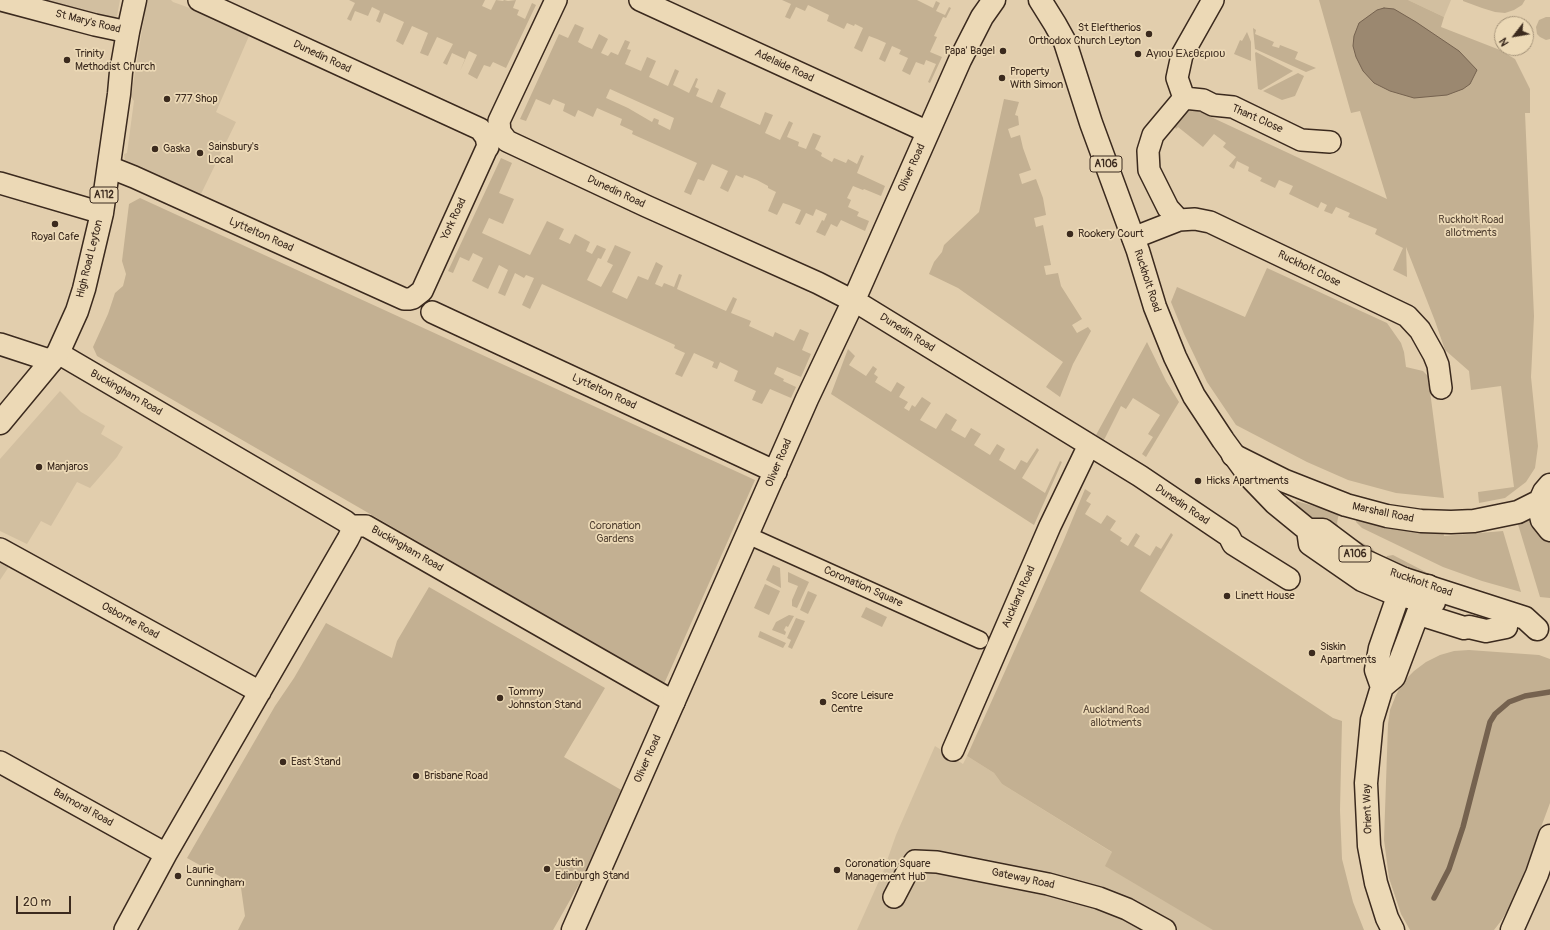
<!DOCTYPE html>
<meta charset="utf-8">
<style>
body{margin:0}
#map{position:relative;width:1550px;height:930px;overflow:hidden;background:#e2cead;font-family:Pangolin,sans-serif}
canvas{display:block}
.north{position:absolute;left:1494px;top:16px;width:40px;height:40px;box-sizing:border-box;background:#ecd9b6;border:1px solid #a59379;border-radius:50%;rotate:239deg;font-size:11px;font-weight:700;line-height:16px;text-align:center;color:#3b2a1e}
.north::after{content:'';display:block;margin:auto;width:14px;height:18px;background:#3b2a1e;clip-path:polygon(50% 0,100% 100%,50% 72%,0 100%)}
.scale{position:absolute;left:16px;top:896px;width:55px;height:18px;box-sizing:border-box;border:2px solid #3b2a1e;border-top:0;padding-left:5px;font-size:12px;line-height:14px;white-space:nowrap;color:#3b2a1e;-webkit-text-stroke:3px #ecd9b6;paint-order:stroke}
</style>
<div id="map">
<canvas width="1550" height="930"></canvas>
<div class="north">N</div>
<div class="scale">20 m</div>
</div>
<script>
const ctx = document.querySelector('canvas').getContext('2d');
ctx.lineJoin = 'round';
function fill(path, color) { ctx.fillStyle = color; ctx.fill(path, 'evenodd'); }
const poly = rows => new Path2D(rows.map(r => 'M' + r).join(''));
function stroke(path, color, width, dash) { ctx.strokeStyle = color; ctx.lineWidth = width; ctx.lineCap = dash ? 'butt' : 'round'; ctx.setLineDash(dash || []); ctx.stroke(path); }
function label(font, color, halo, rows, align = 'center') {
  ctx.font = font + ' Pangolin,sans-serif'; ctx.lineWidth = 3.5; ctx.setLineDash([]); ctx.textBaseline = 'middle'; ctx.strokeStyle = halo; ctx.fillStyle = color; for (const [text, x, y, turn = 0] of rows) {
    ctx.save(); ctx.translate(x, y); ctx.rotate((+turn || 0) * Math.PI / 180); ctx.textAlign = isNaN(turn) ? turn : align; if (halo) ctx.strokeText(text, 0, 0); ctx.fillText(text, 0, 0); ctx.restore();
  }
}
fill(poly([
 [42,0,120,0,117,16,113,20],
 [147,0,171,0,173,2,187,7,249,36,216,112,236,122,200,196,153,173,147,175,128,166,125,162,124,154,127,153,134,101,131,97],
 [1408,0,1451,0,1444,17],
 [60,391,81,412,105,426,101,434,123,447,117,457,90,488,77,482,51,526,41,521,27,544,0,531,0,459],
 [0,560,10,565,0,580],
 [935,746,963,764,967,756,994,773,1002,784,1237,930,857,930,883,872,896,835]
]), '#d2bfa0');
fill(poly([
 [349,0,485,0,482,6,491,10,496,0,503,1,504,0,508,1,516,0,513,8,519,10,517,15,525,19,532,3,536,5,506,68,493,62,490,67,484,65,477,79,468,74,477,55,469,51,460,71,465,59,452,53,447,65,443,63,453,44,437,37,428,56,420,53,428,33,412,26,403,45,396,41,404,22,384,13,380,23,376,21,380,11,372,7,368,16,355,11,351,21,347,19,355,3],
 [782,0,917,0,933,8,936,1,940,3,936,11,945,15,949,7,951,8,946,18,943,17,934,36,937,37,930,52,942,57,930,83,928,82,936,64,926,60,924,65,916,62,910,75,902,71,908,58,899,54,901,50,892,46,885,62,879,59,886,43,877,39,869,36,862,52,854,48,863,28,855,24,854,26,847,23,844,29,827,21,829,15,808,5,805,11,796,7,790,19,785,17,791,4],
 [1319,0,1408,0,1444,17,1441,27,1500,50,1515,59,1530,89,1530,113,1525,113,1534,316,1531,377,1538,446,1535,468,1526,482,1505,498,1479,503,1478,492,1514,487,1501,386,1471,390,1469,371,1445,350,1435,321,1406,247,1407,277,1393,270,1403,248,1375,234,1377,229,1348,217,1350,213,1336,207,1332,214,1324,211,1327,205,1321,202,1318,208,1289,194,1293,186,1279,180,1275,188,1260,181,1262,178,1248,171,1249,167,1237,161,1234,169,1232,168,1229,166,1236,157,1223,147,1226,143,1214,134,1203,147,1178,127,1176,129,1174,126,1187,111,1192,109,1196,110,1387,199,1360,111,1351,113],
 [1463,0,1525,0,1522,5,1514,10,1505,13,1495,12,1482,8,1463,1],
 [1546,17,1550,17,1550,39,1546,40,1540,37,1537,34,1536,27,1539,20],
 [575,24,584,28,578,42,585,46,592,49,599,34,608,39,601,53,608,56,611,52,618,55,625,40,630,42,627,49,631,50,625,64,641,71,647,57,656,61,649,77,668,86,675,69,679,71,673,85,689,93,696,78,698,79,695,87,699,89,696,96,712,103,718,89,726,93,720,107,760,125,765,112,773,115,765,133,780,140,789,121,793,123,787,137,799,142,798,146,806,149,813,133,821,136,815,149,822,153,821,156,832,162,834,158,846,163,848,159,857,164,861,155,864,156,857,173,885,186,881,196,864,189,863,190,853,186,847,198,851,200,848,207,859,212,857,216,869,221,865,231,841,220,837,227,831,224,825,236,816,232,822,220,824,221,827,214,816,209,813,216,806,213,800,225,795,223,801,210,789,205,783,203,777,215,768,211,776,192,768,188,768,186,757,180,744,175,743,178,736,175,728,192,720,188,728,171,712,164,704,181,698,179,691,195,684,192,697,163,632,134,633,131,620,125,622,119,597,108,593,117,578,110,575,117,563,111,565,104,553,99,550,105,536,99,526,121,520,119,559,34,568,38],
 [610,89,674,118,670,130,658,124,659,120,654,118,652,122,628,108,606,98],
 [1253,28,1256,30,1255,34,1274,42,1272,46,1279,48,1280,45,1298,52,1295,59,1316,68,1306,72,1255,49],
 [1247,32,1251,42,1251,61,1234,54,1240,40,1242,41],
 [1256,52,1293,71,1261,90,1258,89,1255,53],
 [1298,73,1304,76,1295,96,1282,100,1263,91],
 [1004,99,1019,102,1015,115,1018,116,1019,125,1008,129,1011,138,1020,135,1023,148,1031,170,1019,174,1022,184,1036,179,1043,198,1046,215,1034,218,1036,227,1043,225,1051,265,1044,266,1046,275,1058,273,1061,286,1082,319,1072,325,1077,333,1088,327,1091,331,1073,364,1060,397,1046,387,1063,362,958,288,929,274,934,262,942,252,944,245,979,212],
 [501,158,512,163,499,193,514,199,503,224,489,218,482,233,530,255,547,221,564,229,559,239,570,244,575,234,590,242,586,251,592,254,597,245,606,249,601,259,598,258,587,280,601,287,613,265,607,262,615,245,631,252,612,292,627,299,638,276,648,280,656,262,663,266,655,284,662,287,664,283,674,287,679,274,682,275,677,289,726,311,733,297,737,299,731,313,751,321,749,326,760,331,773,337,775,332,794,341,800,329,809,333,802,350,811,354,801,377,777,367,774,374,784,379,783,381,796,387,791,398,770,389,762,404,752,400,756,391,734,381,738,371,720,362,717,369,712,367,714,362,694,353,682,377,675,374,685,353,674,348,675,345,542,284,530,309,522,305,534,278,526,275,524,278,515,273,505,296,498,293,508,270,499,265,488,289,472,281,483,258,473,253,469,261,460,257,453,273,448,271],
 [140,198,755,480,664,684,97,356,93,347,108,314,115,293,123,286,126,274,122,261,129,204],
 [1267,268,1387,323,1401,343,1404,352,1406,367,1423,371,1428,376,1444,498,1396,493,1348,480,1307,462,1236,425,1207,382,1184,334,1171,302,1177,287,1245,317],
 [1147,342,1166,381,1179,402,1146,457,1142,454,1153,437,1148,434,1160,415,1133,398,1126,409,1121,406,1104,440,1096,435],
 [848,349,855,356,849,365,866,376,873,366,877,369,874,374,878,377,875,382,891,392,897,382,905,387,899,397,908,402,904,408,909,411,912,405,915,407,922,397,931,403,920,420,936,429,946,413,957,420,951,430,965,438,971,428,981,434,974,445,990,455,997,444,1005,449,999,460,1015,470,1021,460,1027,463,1037,448,1039,450,1022,478,1045,493,1060,461,1062,462,1034,525,831,394],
 [1085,489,1091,493,1086,501,1091,504,1085,514,1101,524,1107,515,1116,521,1110,530,1122,538,1120,541,1128,546,1136,533,1140,536,1134,546,1150,556,1156,546,1161,549,1171,533,1173,535,1140,591,1333,718,1342,721,1340,810,1342,859,1353,902,1364,930,1213,930,1105,866,1112,852,1002,784,994,773,967,756,1063,542],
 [1296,501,1339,513,1337,523,1340,531,1372,548,1376,553,1373,558,1322,526,1295,506],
 [1357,516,1443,530,1444,536,1503,531,1521,592,1482,581,1443,567,1362,528,1356,522],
 [1527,517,1541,536,1550,542,1550,598,1540,597,1517,521],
 [1393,555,1447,583,1383,562,1387,556],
 [773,565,780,568,781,588,766,580],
 [788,572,809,582,797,608,792,606,792,600,798,586,788,582],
 [765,584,780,591,769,615,754,608],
 [429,587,605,688,564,757,630,795,553,930,238,930,245,916,241,888,187,858,275,706,294,678,326,623,392,658,397,641],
 [808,591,817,595,808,614,800,610],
 [866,607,887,617,882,627,861,617],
 [789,615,794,616,788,627,786,626,784,630,786,632,785,635,772,630,776,622],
 [796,618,805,621,792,649,788,647,791,640,787,638],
 [760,631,786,643,783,648,758,637],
 [1469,650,1539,655,1550,659,1550,803,1514,900,1501,921,1494,930,1410,930,1401,914,1389,878,1384,840,1388,724,1390,710,1396,695,1403,682,1414,671,1426,662,1440,655,1454,651]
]), '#c3b092');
const water = poly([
 [1384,8,1394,9,1416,22,1459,51,1477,70,1470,84,1463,89,1447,95,1414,98,1390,91,1374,83,1363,71,1356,57,1353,46,1354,36,1359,23,1377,10,1384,8]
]);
fill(water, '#9b8870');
stroke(water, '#75624f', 1);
stroke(poly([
 [1434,898,1449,869,1463,827,1490,722,1495,714,1509,702,1525,696,1550,692]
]), '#75624f', 5.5);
const pedestrian = poly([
 [747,535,980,640]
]);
const minor = poly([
 [1,0,95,25,128,32],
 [556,0,499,121,500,132,507,141,646,206,818,283,863,306,1140,476,1229,536,1233,544,1289,579],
 [640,0,928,132],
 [1184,98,1203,100,1213,105,1233,107,1301,140,1330,142],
 [1184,98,1177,78,1182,55,1213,0],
 [109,167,134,177,404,299,409,299,413,298,422,291,486,150,488,147,486,137,480,129,199,0],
 [0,183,102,213],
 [1179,220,1168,208,1149,170,1148,151,1153,135,1184,98],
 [1133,238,1179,220,1195,219,1210,222,1407,316,1420,330,1434,355,1438,365,1441,388],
 [432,312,776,472],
 [0,344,52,361],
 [58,353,345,521,351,526],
 [351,526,366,526,674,702],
 [0,549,260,692],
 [953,750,1050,526,1089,445],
 [0,762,166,854],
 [894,897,906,874,915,861,937,862,1048,884,1099,898,1127,909,1165,930],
 [125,930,166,854,348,539,351,533,351,526]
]);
const tertiary = poly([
 [1233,455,1285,481,1346,505,1387,516,1421,521,1451,522,1474,521,1518,512,1540,501],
 [1550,485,1544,492,1540,501,1540,511,1542,520,1550,530],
 [1418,615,1426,616,1464,628,1469,627,1486,631,1506,627],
 [1382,687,1394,677,1428,586],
 [573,930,807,399,853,302,960,60,982,17,994,0],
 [1393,930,1387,918,1376,883,1369,846,1366,783,1372,720,1382,687,1376,670,1380,648,1404,579],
 [1512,930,1537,874,1550,836]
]);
const primary = poly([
 [1040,0,1055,24,1065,42,1091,123,1138,251,1155,307,1175,357,1194,396,1223,440,1250,477,1275,503,1308,530,1323,530,1363,560,1404,579,1525,618,1537,629],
 [0,423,58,353,77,311,84,289,102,213,119,94,121,72,128,32,135,0],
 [1308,530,1310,544,1362,580,1398,595,1434,602]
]);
stroke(pedestrian, '#3b2a1e', 19);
stroke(minor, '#3b2a1e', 24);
stroke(tertiary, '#3b2a1e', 25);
stroke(primary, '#3b2a1e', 25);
stroke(pedestrian, '#ecd9b6', 16);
stroke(minor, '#ecd9b6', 21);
stroke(tertiary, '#ecd9b6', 22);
stroke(primary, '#ecd9b6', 22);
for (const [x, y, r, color] of [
 [1149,34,4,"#3b2a1e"],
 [1003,51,4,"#3b2a1e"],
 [1138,54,4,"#3b2a1e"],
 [67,60,4,"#3b2a1e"],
 [1002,78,4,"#3b2a1e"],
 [167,99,4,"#3b2a1e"],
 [155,149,4,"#3b2a1e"],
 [200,153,4,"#3b2a1e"],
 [55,224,4,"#3b2a1e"],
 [1070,234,4,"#3b2a1e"],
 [39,467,4,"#3b2a1e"],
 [1198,481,4,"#3b2a1e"],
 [1227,596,4,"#3b2a1e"],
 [1312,653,4,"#3b2a1e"],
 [500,698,4,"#3b2a1e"],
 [823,702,4,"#3b2a1e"],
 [283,762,4,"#3b2a1e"],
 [416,776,4,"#3b2a1e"],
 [547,869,4,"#3b2a1e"],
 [837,870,4,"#3b2a1e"],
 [178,876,4,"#3b2a1e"]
]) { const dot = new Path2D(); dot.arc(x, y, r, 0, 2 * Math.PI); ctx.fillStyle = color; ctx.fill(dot); stroke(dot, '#ecd9b6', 1.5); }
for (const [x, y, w] of [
 [1106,164,32],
 [104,195,28],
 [1355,554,32]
]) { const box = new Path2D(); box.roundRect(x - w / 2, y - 8, w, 16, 3); ctx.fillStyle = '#ecd9b6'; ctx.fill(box); stroke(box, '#3b2a1e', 1); }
label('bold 10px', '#3b2a1e', null, [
 ["A106",1106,164],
 ["A112",104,195],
 ["A106",1355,554]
]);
label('11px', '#3b2a1e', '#ecd9b6', [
 ["St Mary's Road",88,22,14],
 ["Dunedin Road",322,57,25],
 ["Adelaide Road",784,66,25],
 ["Thant Close",1257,119,24],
 ["Oliver Road",912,168,-66],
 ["Dunedin Road",616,192,25],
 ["York Road",454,219,-65],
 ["Lyttelton Road",261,235,24],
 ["High Road Leyton",90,259,-76],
 ["Ruckholt Close",1309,269,26],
 ["Ruckholt Road",1147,281,72],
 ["Dunedin Road",907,333,32],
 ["Lyttelton Road",604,392,25],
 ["Buckingham Road",126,393,30],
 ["Oliver Road",779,463,-67],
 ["Dunedin Road",1182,505,34],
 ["Marshall Road",1383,513,12],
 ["Buckingham Road",407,549,30],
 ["Ruckholt Road",1421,583,19],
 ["Coronation Square",863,587,24],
 ["Auckland Road",1019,597,-66],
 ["Osborne Road",130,621,29],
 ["Oliver Road",648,759,-66],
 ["Balmoral Road",83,808,29],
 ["Orient Way",1368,809,-92],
 ["Gateway Road",1023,879,12]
]);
label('11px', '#3b2a1e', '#ecd9b6', [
 ["St Eleftherios",1141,28,"right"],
 ["Orthodox Church Leyton",1141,41,"right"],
 ["Papa' Bagel",995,51,"right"],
 ["Trinity",75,54],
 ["Methodist Church",75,67],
 ["Αγιου Ελεθεριου",1146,54],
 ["Property",1010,72],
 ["With Simon",1010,85],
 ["777 Shop",175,99],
 ["Sainsbury's",208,147],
 ["Local",208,160],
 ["Gaska",163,149],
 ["Rookery Court",1078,234],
 ["Royal Cafe",55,237,"center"],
 ["Manjaros",47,467],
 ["Hicks Apartments",1206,481],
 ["Linett House",1235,596],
 ["Siskin",1320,647],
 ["Apartments",1320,660],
 ["Tommy",508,692],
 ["Johnston Stand",508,705],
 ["Score Leisure",831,696],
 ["Centre",831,709],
 ["East Stand",291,762],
 ["Brisbane Road",424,776],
 ["Justin",555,863],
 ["Edinburgh Stand",555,876],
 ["Coronation Square",845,864],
 ["Management Hub",845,877],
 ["Laurie",186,870],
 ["Cunningham",186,883]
], 'left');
label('11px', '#564535', '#ecd9b6', [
 ["Ruckholt Road",1471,220],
 ["allotments",1471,233],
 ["Coronation",615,526],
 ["Gardens",615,539],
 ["Auckland Road",1116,710],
 ["allotments",1116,723]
]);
</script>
